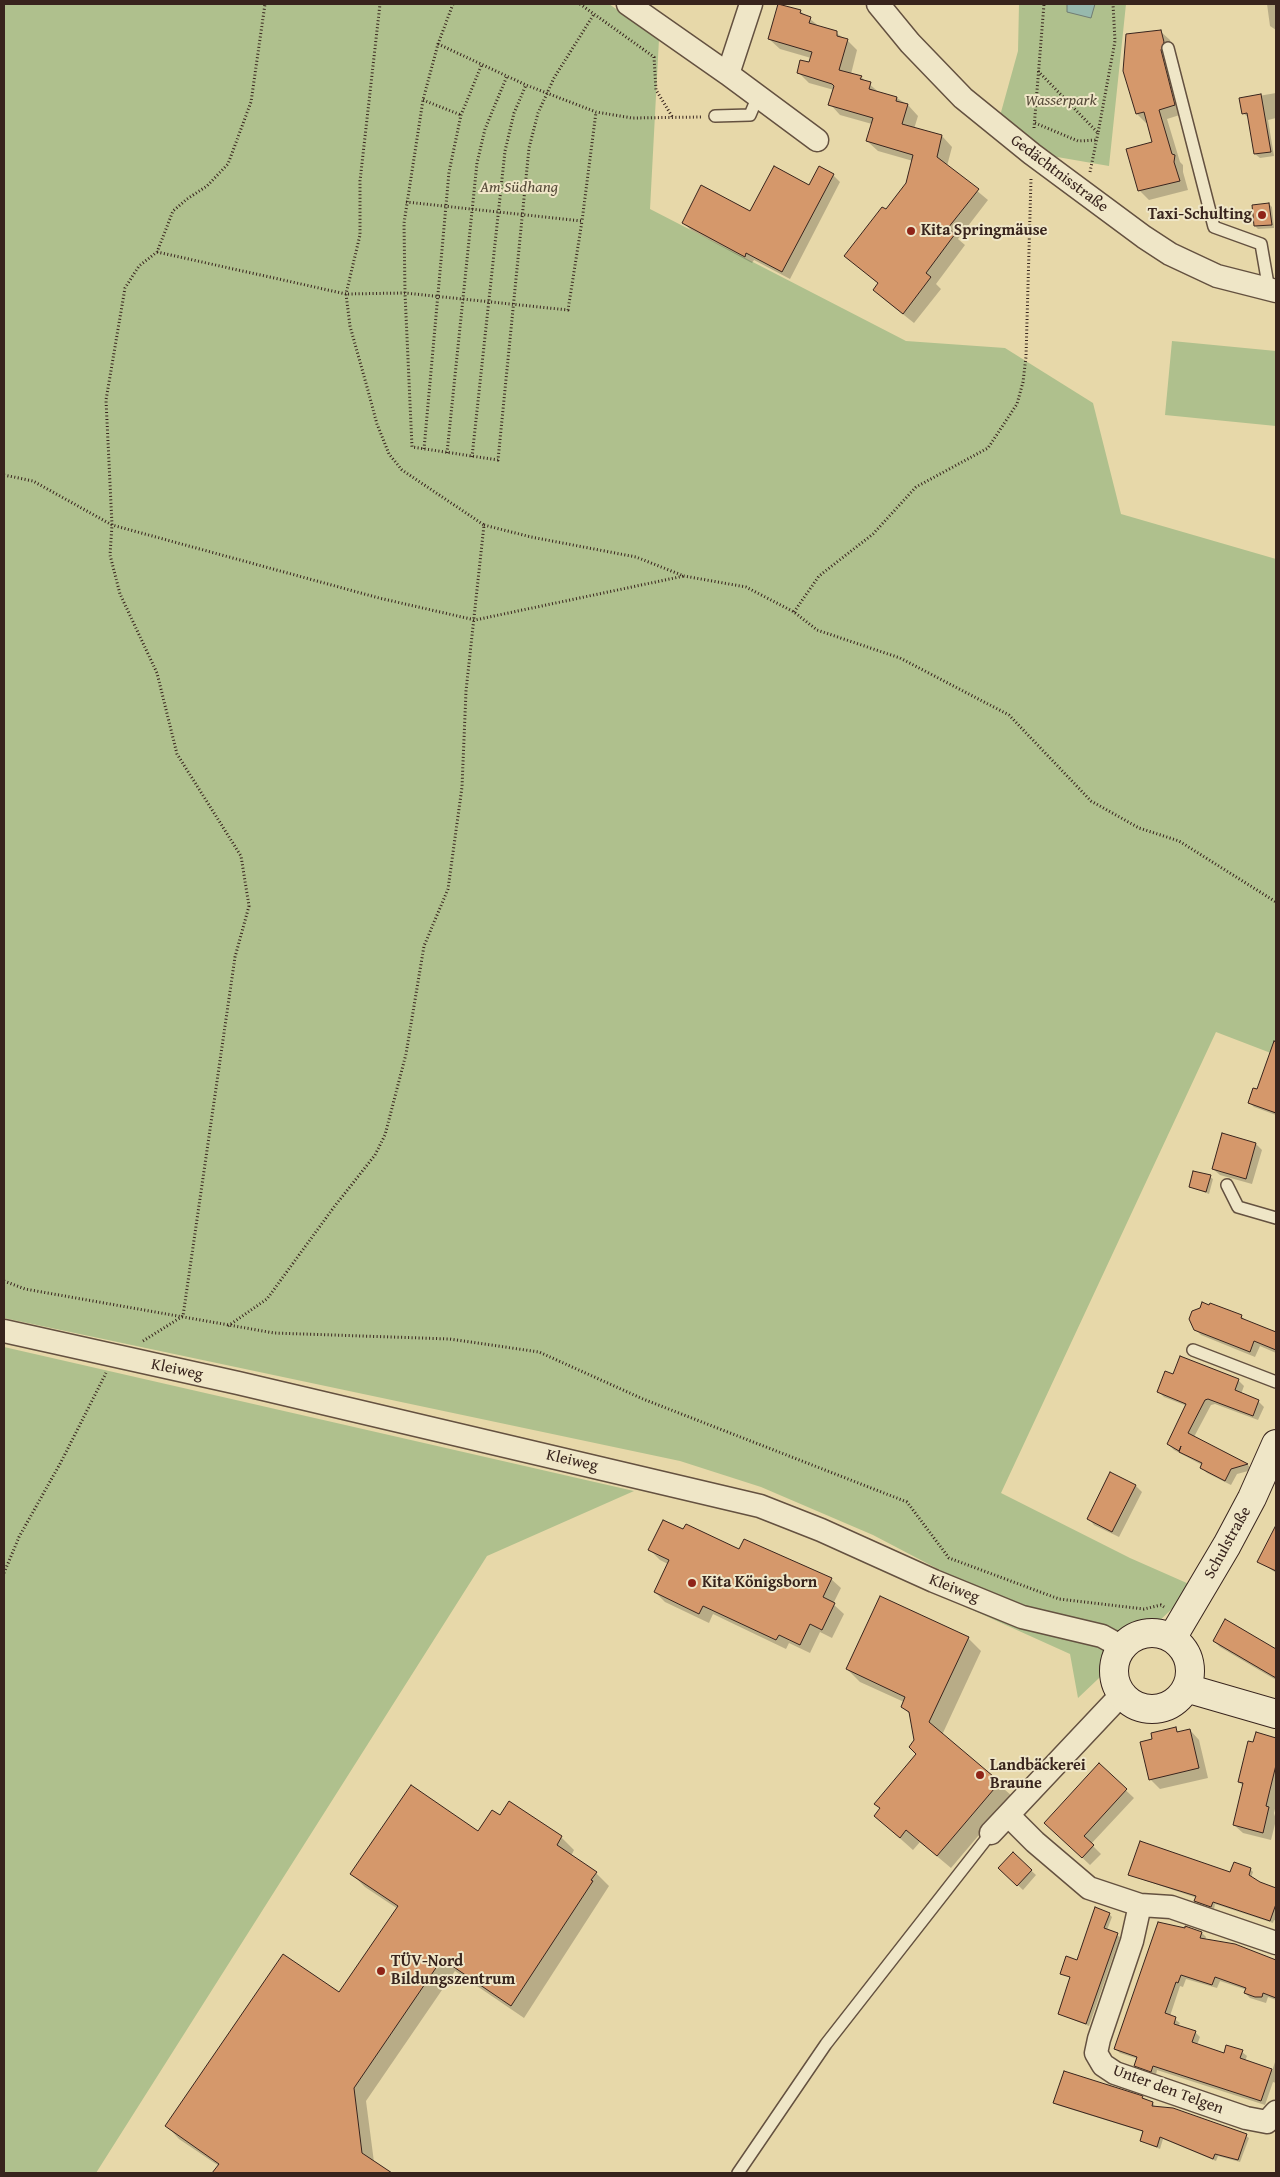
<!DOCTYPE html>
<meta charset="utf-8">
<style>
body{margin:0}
#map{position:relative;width:1280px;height:2177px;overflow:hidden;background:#e7d8a9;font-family:"Gentium Book Plus",serif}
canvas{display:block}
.frame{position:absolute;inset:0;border:5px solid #38241d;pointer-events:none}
</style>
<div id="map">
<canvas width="1280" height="2177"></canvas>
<div class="frame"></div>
</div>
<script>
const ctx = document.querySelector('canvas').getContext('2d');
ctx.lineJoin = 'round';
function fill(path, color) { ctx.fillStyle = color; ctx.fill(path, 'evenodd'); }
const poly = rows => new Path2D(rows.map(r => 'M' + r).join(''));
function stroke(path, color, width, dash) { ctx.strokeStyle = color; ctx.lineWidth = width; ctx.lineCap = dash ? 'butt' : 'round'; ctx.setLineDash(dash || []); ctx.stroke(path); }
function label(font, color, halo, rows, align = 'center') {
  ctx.font = font + ' "Gentium Book Plus",serif'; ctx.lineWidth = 4; ctx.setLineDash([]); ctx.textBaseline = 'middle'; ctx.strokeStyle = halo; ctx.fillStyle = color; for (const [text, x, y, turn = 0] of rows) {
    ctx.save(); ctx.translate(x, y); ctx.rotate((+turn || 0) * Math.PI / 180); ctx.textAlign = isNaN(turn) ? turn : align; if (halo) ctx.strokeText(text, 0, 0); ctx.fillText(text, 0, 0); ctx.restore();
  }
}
fill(poly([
 [4,4,609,4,659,39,650,209,906,341,1005,348,1093,403,1121,514,1276,559,1276,1055,1216,1032,1001,1493,1130,1558,1189,1584,1175,1606,1078,1698,1070,1654,937,1594,957,1579,873,1535,761,1487,680,1461,4,1318],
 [1019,4,1126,4,1109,166,1040,154,998,123,1018,51],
 [1172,341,1276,351,1276,426,1165,415],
 [4,1347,634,1491,487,1556,96,2173,4,2173]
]), '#afc08d');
const water = poly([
 [1067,4,1095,4,1091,18,1067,12,1067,4]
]);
fill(water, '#97b9ad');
stroke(water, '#717d73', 1);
fill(poly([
 [1267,4,1276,4,1276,30,1270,26],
 [800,11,820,27,836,33,847,40,857,50,851,74,861,77,881,94,897,98,908,105,918,116,914,129,942,136,952,147,947,166,988,200,958,239,965,245,936,284,941,289,914,323,885,300,875,290,879,284,846,256,907,184,913,161,878,151,867,141,872,124,840,115,830,104,834,90,809,83,798,72,810,64,811,58,780,49,769,39],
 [1160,31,1170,40,1173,52,1183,114,1167,119,1180,162,1183,165,1183,172,1188,190,1149,200,1140,191,1128,149,1154,143,1148,122,1146,123,1137,114,1124,71],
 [1276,93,1276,118,1268,120,1274,156,1260,158,1255,154,1249,118,1243,113,1241,99],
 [833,175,840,182,790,279,754,260,752,263,691,230,683,223,751,213],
 [1269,204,1272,207,1274,228,1258,229,1255,226],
 [1260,1084,1276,1089,1276,1115,1254,1107,1249,1102],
 [1223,1135,1256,1144,1262,1150,1252,1184,1220,1175,1213,1169],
 [1210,1177,1213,1179,1209,1194,1190,1187],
 [1241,1316,1247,1322,1276,1334,1276,1353,1260,1346,1255,1357,1201,1335,1195,1329],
 [1174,1376,1238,1380,1244,1386,1241,1394,1258,1401,1264,1407,1258,1420,1215,1404,1211,1405,1194,1437,1248,1465,1252,1470,1237,1474,1231,1485,1207,1473,1201,1467,1202,1465,1174,1450,1168,1444,1187,1406,1164,1397,1158,1391],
 [1136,1486,1142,1492,1119,1537,1094,1525,1088,1518],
 [684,1531,739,1551,831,1579,841,1588,833,1604,844,1614,832,1638,820,1632,810,1653,789,1643,786,1649,713,1614,709,1623,665,1602,655,1592,668,1564,660,1560,650,1550],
 [1270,1541,1276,1544,1276,1573,1259,1561],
 [1226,1621,1276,1650,1276,1680,1220,1647,1214,1641],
 [968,1638,981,1651,942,1735,1012,1796,951,1868,920,1842,913,1850,875,1816,918,1754,916,1741,911,1715,902,1707,904,1702,860,1682,847,1669],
 [1175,1729,1179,1733,1190,1730,1199,1740,1208,1778,1160,1789,1150,1779,1154,1740],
 [1256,1734,1276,1739,1276,1805,1274,1813,1276,1820,1271,1840,1243,1833,1234,1825,1243,1786,1239,1782],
 [1099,1765,1134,1798,1091,1844,1101,1854,1090,1865,1053,1830],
 [500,1816,561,1837,574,1850,571,1856,596,1873,609,1886,524,2018,455,1971,366,2101,374,2162,390,2173,214,2173,219,2166,179,2139,167,2126,339,1994,398,1909,365,1887,352,1874,479,1833],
 [1013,1854,1036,1875,1023,1890,1000,1868],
 [1250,1869,1253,1872,1251,1878,1276,1889,1276,1921,1274,1920,1273,1923,1215,1904,1214,1909,1198,1903,1195,1901,1197,1898,1129,1875,1231,1874],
 [1109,1914,1112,1917,1107,1930,1120,1937,1089,2026,1059,2014,1071,1978,1062,1973,1077,1962],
 [1202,1933,1206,1937,1205,1940,1235,1945,1276,1961,1276,2000,1268,1997,1266,2003,1250,1998,1245,1993,1247,1990,1220,1981,1217,1988,1186,1979,1183,1987,1180,1986,1170,2016,1180,2023,1178,2026,1195,2032,1200,2037,1197,2045,1224,2054,1242,2052,1247,2056,1245,2061,1272,2071,1276,2059,1276,2083,1273,2082,1265,2105,1157,2070,1156,2075,1140,2070,1136,2065,1138,2059,1120,2053,1115,2049],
 [1142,2097,1153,2103,1155,2107,1246,2136,1249,2138,1240,2162,1218,2156,1216,2161,1163,2139,1160,2149,1141,2141,1144,2132,1057,2105,1054,2103]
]), '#0003');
const building = poly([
 [778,4,801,10,800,13,811,17,809,23,837,31,837,36,848,39,839,70,862,76,860,79,871,82,869,89,897,97,896,101,908,104,902,124,942,135,937,157,979,189,948,228,955,234,926,273,931,277,903,314,873,290,878,283,844,256,882,207,886,209,906,183,913,155,866,141,873,118,828,105,834,86,832,84,797,73,800,60,809,62,812,52,768,39,778,4],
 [1161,30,1164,42,1161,50,1175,105,1159,110,1172,154,1175,155,1174,162,1180,181,1138,191,1126,149,1152,142,1144,112,1136,114,1123,71,1126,34,1161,30],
 [1261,94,1271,152,1254,154,1247,113,1242,114,1239,98,1261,94],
 [774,166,809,185,819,166,834,174,782,272,746,253,745,257,682,223,701,185,750,211,774,166],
 [1269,203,1272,225,1254,226,1252,205,1269,203],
 [1274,1041,1276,1042,1276,1113,1248,1103,1253,1088,1257,1089,1274,1041],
 [1222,1133,1256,1143,1246,1179,1212,1169,1222,1133],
 [1193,1171,1211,1175,1206,1192,1189,1187,1193,1171],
 [1202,1302,1209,1305,1210,1303,1242,1315,1241,1318,1276,1332,1276,1350,1254,1341,1250,1352,1194,1330,1189,1319,1192,1311,1200,1308,1202,1302],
 [1180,1356,1239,1379,1235,1390,1259,1400,1253,1416,1208,1399,1205,1400,1188,1433,1248,1464,1231,1469,1225,1481,1200,1468,1202,1463,1179,1452,1181,1446,1179,1451,1167,1444,1186,1404,1157,1392,1165,1371,1173,1374,1180,1356],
 [1110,1472,1136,1485,1112,1532,1087,1519,1110,1472],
 [663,1520,683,1529,686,1524,739,1549,744,1539,832,1578,823,1597,835,1603,822,1630,810,1624,800,1645,779,1635,776,1640,703,1606,699,1614,654,1592,669,1560,648,1550,663,1520],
 [1276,1525,1276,1571,1257,1562,1276,1525],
 [880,1596,969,1637,929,1722,1000,1782,937,1856,906,1830,900,1838,874,1816,880,1808,874,1804,916,1754,909,1747,914,1740,909,1712,901,1707,905,1697,846,1669,880,1596],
 [1225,1619,1276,1649,1276,1678,1213,1641,1225,1619],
 [1176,1727,1177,1732,1190,1729,1199,1768,1149,1780,1140,1742,1152,1739,1151,1733,1176,1727],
 [1256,1732,1276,1738,1276,1765,1266,1806,1269,1807,1263,1833,1233,1825,1243,1783,1238,1782,1248,1741,1253,1742,1256,1732],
 [1099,1763,1127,1789,1084,1836,1094,1845,1082,1858,1044,1823,1099,1763],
 [411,1785,478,1831,492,1810,500,1815,509,1801,562,1836,557,1845,597,1872,591,1880,593,1881,511,2006,442,1959,354,2088,362,2153,392,2173,212,2173,219,2164,165,2126,283,1954,339,1992,398,1906,350,1874,411,1785],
 [1140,1841,1230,1872,1234,1862,1251,1868,1249,1875,1260,1882,1276,1888,1276,1904,1270,1921,1213,1902,1211,1907,1194,1901,1196,1896,1128,1875,1140,1841],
 [1013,1852,1032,1870,1017,1886,998,1868,1013,1852],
 [1095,1907,1110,1913,1104,1928,1118,1933,1086,2024,1058,2014,1070,1977,1060,1974,1066,1956,1077,1960,1095,1907],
 [1158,1922,1185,1928,1185,1926,1202,1932,1200,1938,1235,1944,1276,1960,1276,1998,1263,1993,1262,1997,1255,1997,1244,1993,1246,1988,1215,1977,1212,1985,1181,1975,1178,1983,1176,1982,1165,2013,1176,2017,1174,2024,1196,2031,1192,2042,1224,2053,1226,2045,1243,2050,1240,2058,1272,2069,1261,2101,1153,2066,1151,2072,1134,2066,1137,2057,1114,2049,1158,1922],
 [1064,2071,1143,2096,1142,2098,1153,2102,1152,2106,1173,2108,1247,2134,1238,2160,1215,2154,1213,2159,1160,2137,1157,2147,1140,2141,1143,2131,1053,2103,1064,2071]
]);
fill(building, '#d5986b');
stroke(building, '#38241d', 1);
const lane = poly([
 [1168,48,1214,227,1261,244,1269,290],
 [715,116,750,115,758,96],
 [1227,1185,1238,1207,1276,1218],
 [1193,1350,1276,1382],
 [738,2173,826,2044,991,1833]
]);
const street = poly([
 [628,4,728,74,751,4],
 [878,4,910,43,963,98,1032,154,1144,237,1170,254,1217,276,1276,291],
 [728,74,817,140],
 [4,1331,238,1383,760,1506,821,1530,934,1581,1022,1617,1102,1636,1122,1647],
 [1008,1815,1035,1842,1089,1888,1140,1905,1171,1907,1276,1943],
 [991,1833,1121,1695],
 [1140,1905,1132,1941,1099,2039,1096,2053,1103,2065,1115,2073,1246,2118,1267,2122,1276,2112]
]);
const secondary = poly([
 '1114 1671a38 38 0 1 1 76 0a38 38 0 1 1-76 0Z',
 [1172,1638,1227,1545,1252,1498,1276,1444],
 [1186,1688,1276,1714]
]);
stroke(lane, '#645140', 14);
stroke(street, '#645140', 25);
stroke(secondary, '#38241d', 30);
stroke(poly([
 [453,4,438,44,423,100,404,223,405,293,412,447,498,460,529,148,538,113,554,78,594,14],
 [580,4,654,57,656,90,673,118],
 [438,44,526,85,596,112,632,118,702,117],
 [1038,71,1098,133,1115,41,1113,4],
 [423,100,461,115],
 [1035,123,1078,141,1097,140],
 [1034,128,1044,4],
 [1090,172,1098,133],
 [406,202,582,221,596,112],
 [157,252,346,294,360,235,360,181,380,4],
 [424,449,449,172,461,115,482,64],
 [447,453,477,163,485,129,507,76],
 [472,457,505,151,514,113,526,85],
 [4,475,33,481,112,525,379,598,475,620,684,576],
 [484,525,531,537,636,557,684,576,746,587,794,612,817,630,900,658,1009,715,1091,801,1139,828,1179,841,1276,902],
 [794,612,819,576,873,534,916,487,988,448,1017,404,1023,382,1026,357,1031,179],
 [4,1281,25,1289,274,1333,450,1339,539,1352,643,1399,907,1502,949,1558,1059,1599,1144,1609,1161,1605,1164,1607],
 [228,1326,267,1299,334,1207,375,1155,385,1135,406,1054,424,946,448,889,462,787,466,691,484,525,402,470,389,454,377,424,367,387,350,326,346,294,405,293,568,310,582,221],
 [143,1341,183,1316,235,957,249,906,241,856,177,754,157,673,120,594,110,555,112,525,106,400,125,288,139,266,157,252,173,211,187,199,207,186,228,164,251,102,265,4],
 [4,1573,19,1537,61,1462,106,1373]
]), '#38241d', 3, [1, 2.5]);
stroke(lane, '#efe6c7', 11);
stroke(street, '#efe6c7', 22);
stroke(secondary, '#efe6c7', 28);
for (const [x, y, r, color] of [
 [1262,215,5,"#8f2418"],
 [911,231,5,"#8f2418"],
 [692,1583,5,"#8f2418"],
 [980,1775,5,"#8f2418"],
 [381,1971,5,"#8f2418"]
]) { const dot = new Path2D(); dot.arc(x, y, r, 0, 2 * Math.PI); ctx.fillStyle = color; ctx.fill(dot); stroke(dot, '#efe6c7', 2); }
label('italic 16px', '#564b39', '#efe6c7', [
 ["Wasserpark",1061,101],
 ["Am Südhang",519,188]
]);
label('16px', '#38241d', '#efe6c7', [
 ["Gedächtnisstraße",1059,174,37],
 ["Kleiweg",177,1370,12],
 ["Kleiweg",572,1461,13],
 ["Schulstraße",1228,1543,-61],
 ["Kleiweg",954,1589,22],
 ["Unter den Telgen",1168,2090,20]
]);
label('bold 16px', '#38241d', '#efe6c7', [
 ["Taxi-Schulting",1252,215,"right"],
 ["Kita Springmäuse",921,231],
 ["Kita Königsborn",702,1583],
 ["Landbäckerei",990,1766],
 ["Braune",990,1784],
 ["TÜV-Nord",391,1962],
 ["Bildungszentrum",391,1980]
], 'left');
</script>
